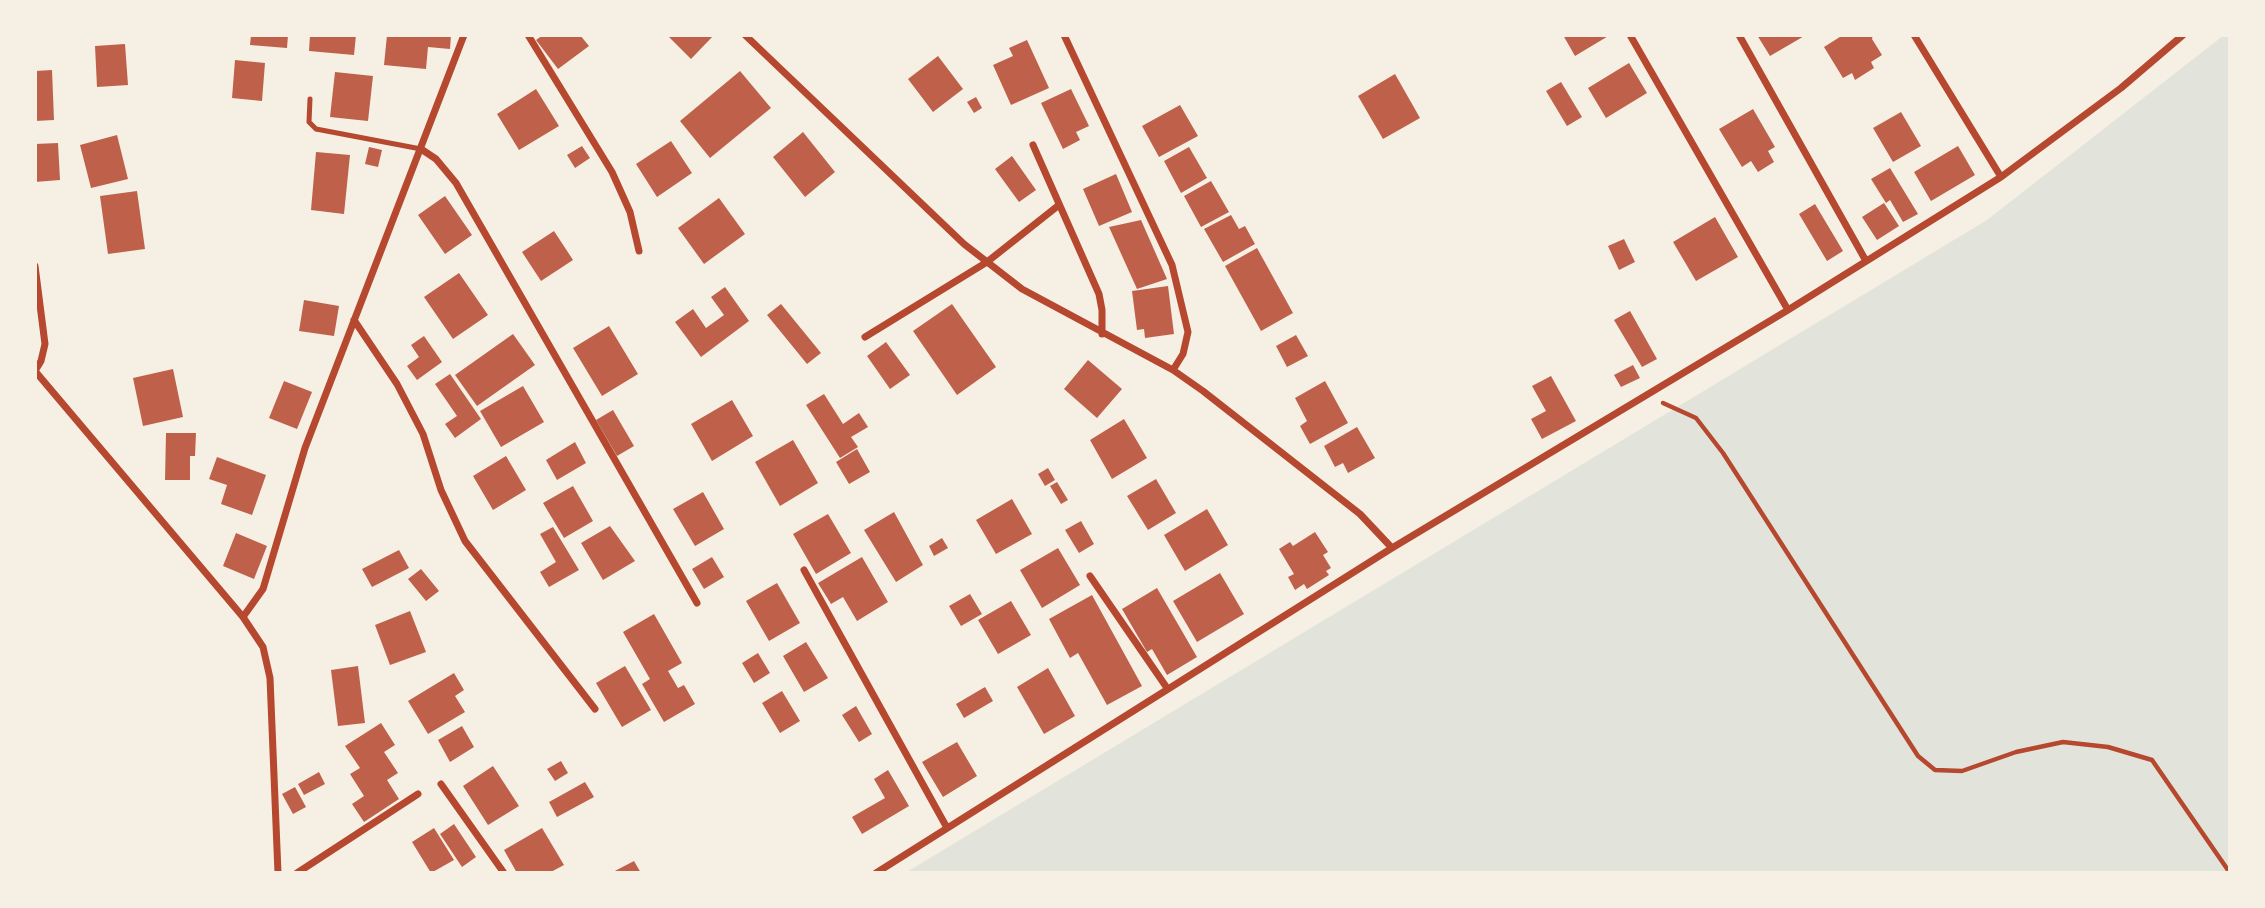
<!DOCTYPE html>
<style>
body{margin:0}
#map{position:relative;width:2265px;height:908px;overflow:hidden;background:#f6efe4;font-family:"Titillium Web",sans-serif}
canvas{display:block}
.frame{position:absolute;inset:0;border:37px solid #f6efe4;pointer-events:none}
</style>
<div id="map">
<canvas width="2265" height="908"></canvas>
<div class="frame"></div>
</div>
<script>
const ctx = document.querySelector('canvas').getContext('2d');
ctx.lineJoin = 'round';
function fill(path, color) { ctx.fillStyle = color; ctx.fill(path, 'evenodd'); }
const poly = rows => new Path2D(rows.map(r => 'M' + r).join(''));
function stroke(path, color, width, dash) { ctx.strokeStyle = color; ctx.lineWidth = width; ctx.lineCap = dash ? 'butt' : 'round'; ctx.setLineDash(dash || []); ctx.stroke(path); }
fill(poly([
 [2224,35,2230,35,2230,873,905,873,1987,220]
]), '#e2e4dc');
fill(poly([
 [251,35,288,35,287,48,250,45],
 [310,35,356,35,354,55,309,51],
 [387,35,451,35,450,49,428,47,426,69,384,65],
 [543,35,580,35,589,46,558,69,536,40],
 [667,35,714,35,691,59],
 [1563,35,1610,35,1575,56],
 [1757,35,1806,35,1770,56],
 [1843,35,1873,35,1872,39,1882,55,1871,62,1874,68,1855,80,1852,73,1843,78,1824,47],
 [1027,40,1049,88,1011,105,993,65,1013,56,1009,48],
 [125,44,128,85,97,87,95,46],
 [938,56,963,89,933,112,908,79],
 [235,60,265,63,262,101,232,98],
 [1629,63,1647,93,1606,118,1588,88],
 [52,70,54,120,35,121,35,71],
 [740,71,771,108,710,158,680,121],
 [335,72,373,76,368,121,330,117],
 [1395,74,1420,118,1383,139,1358,96],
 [1561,82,1582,117,1567,126,1546,91],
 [536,89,559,126,519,150,497,114],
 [1071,89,1089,126,1076,132,1080,140,1063,149,1041,103],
 [976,97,982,108,974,113,967,102],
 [1180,105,1198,136,1159,157,1142,126],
 [1753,109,1775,147,1768,151,1774,162,1758,172,1751,161,1742,167,1719,129],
 [1901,112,1921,146,1893,162,1873,128],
 [803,132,835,172,805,197,773,157],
 [117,135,128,179,91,188,80,145],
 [671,141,692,173,657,197,636,164],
 [58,143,60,180,35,182,35,144],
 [582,146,590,158,575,168,567,155],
 [1958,146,1975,175,1931,201,1914,172],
 [369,147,382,150,378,167,365,164],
 [1189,147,1207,178,1181,193,1164,161],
 [316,152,350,155,344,214,311,210],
 [1012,156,1036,190,1019,202,995,169],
 [1890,168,1918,214,1903,222,1890,200,1886,203,1871,179],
 [1116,174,1132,212,1099,226,1083,189],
 [1211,181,1229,212,1201,227,1184,196],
 [137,191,145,249,108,254,100,196],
 [445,196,472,235,445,254,418,215],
 [719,198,745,234,704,264,678,228],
 [1884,203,1899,226,1877,240,1862,217],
 [1815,204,1843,251,1827,261,1799,214],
 [1231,215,1239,229,1245,226,1255,244,1223,262,1204,229],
 [1715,217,1738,257,1696,281,1673,242],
 [1141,220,1167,279,1137,289,1109,227],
 [554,231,573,260,541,281,522,252],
 [1624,239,1635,262,1619,270,1608,246],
 [1257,248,1293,313,1261,331,1225,266],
 [459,273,488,315,453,339,424,297],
 [1168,286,1174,334,1145,338,1144,329,1137,330,1132,291],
 [725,287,749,321,701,357,675,322,693,309,706,328,724,315,711,297],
 [304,300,339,306,334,336,299,331],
 [781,304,821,353,807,364,767,315],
 [952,304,996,367,957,395,913,331],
 [1630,311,1657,359,1642,367,1614,320],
 [609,326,638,374,602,396,573,348],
 [513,334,535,365,477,406,455,375],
 [1296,335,1308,356,1287,367,1276,346],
 [424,336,442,362,417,380,407,366,419,357,411,345],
 [886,342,910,375,890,389,867,356],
 [1088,360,1122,389,1097,418,1064,389],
 [1633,365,1640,378,1621,387,1614,375],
 [173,369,183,417,143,426,133,378],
 [450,374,481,419,455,438,445,424,457,416,435,384],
 [1551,376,1576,421,1542,439,1531,419,1546,411,1532,386],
 [284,381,312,392,297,429,269,418],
 [1325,381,1348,423,1310,444,1300,426,1307,421,1295,398],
 [523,386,544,422,501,447,480,411],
 [824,394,843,424,859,413,868,427,851,437,858,447,840,458,806,405],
 [732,400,753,436,712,461,691,424],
 [613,410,634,446,617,456,596,420],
 [1124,419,1147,458,1112,479,1090,440],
 [1357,427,1375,458,1348,473,1343,463,1335,467,1324,446],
 [166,433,196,433,195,456,190,456,190,480,165,480],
 [793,440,818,483,780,506,755,462],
 [575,442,586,463,557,480,546,460],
 [857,449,870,472,849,484,836,462],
 [506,456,526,490,493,510,473,476],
 [217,457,266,475,252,515,221,504,227,485,209,479],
 [1048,468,1055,480,1045,486,1038,474],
 [1156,479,1176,513,1148,530,1127,496],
 [1057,482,1068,500,1061,504,1050,486],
 [573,486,593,521,564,538,543,503],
 [703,492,724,529,695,546,673,509],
 [1012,499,1032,534,996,554,976,520],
 [1207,509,1228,545,1185,571,1164,535],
 [894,512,923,565,896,582,864,530],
 [828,514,851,553,816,574,793,534],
 [1081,521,1094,544,1079,553,1065,530],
 [610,526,635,561,603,580,581,543],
 [553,527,579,570,549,587,540,572,556,562,540,534],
 [1315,532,1328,552,1323,555,1331,568,1326,571,1329,575,1307,589,1304,584,1295,590,1288,577,1294,574,1279,549,1290,542,1293,546],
 [236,533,267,546,254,579,223,566],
 [942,538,948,548,934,556,929,546],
 [1058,548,1080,585,1042,608,1020,570],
 [399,550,409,568,372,587,362,569],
 [712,557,724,577,704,589,692,569],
 [862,557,888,602,857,621,843,597,831,604,818,583],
 [421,569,439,591,426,601,408,579],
 [1220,573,1244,614,1197,642,1173,601],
 [777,583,800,623,769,641,746,601],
 [1157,588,1197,657,1167,675,1152,649,1147,652,1122,609],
 [970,594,982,614,961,626,949,606],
 [1092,595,1142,686,1107,705,1078,653,1070,658,1049,619],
 [1011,601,1031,635,998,654,978,620],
 [410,611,426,652,390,665,375,625],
 [654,614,682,663,668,671,678,688,684,685,695,704,664,722,642,684,650,679,623,632],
 [806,642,828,678,804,692,783,656],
 [758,653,770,673,754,683,742,663],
 [358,666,365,723,338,726,331,670],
 [625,666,651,710,622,727,596,683],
 [1048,668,1075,716,1044,734,1017,687],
 [454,673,464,690,455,696,465,712,428,734,408,701],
 [985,687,993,701,964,718,956,704],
 [782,691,800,721,780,733,762,703],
 [856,706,872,734,859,742,842,715],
 [381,723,395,745,384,752,398,773,387,780,399,799,364,822,352,804,364,796,350,774,360,768,345,746],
 [462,726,474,747,450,762,438,740],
 [957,742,977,776,943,797,922,762],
 [561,761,568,773,555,781,547,769],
 [493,766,519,806,488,825,463,786],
 [888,770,909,806,862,834,852,817,885,798,874,779],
 [319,772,325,784,304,795,298,784],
 [585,782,594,797,557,817,549,802],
 [295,787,306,807,293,814,282,794],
 [454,824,476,857,462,867,440,834],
 [434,828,454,860,431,873,412,842],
 [542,828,564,865,549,873,517,873,504,850],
 [634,861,641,873,611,873]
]), '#bf614a');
stroke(poly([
 [1663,403,1696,418,1723,453,1918,756,1935,770,1962,771,2016,752,2063,742,2108,747,2152,760,2230,873]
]), '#b5482f', 4.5);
stroke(poly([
 [310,99,309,122,316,129,421,149]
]), '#b5482f', 5);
stroke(poly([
 [528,35,612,172,630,212,639,251],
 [745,35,964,244,1022,289,1173,370,1203,391,1360,514,1392,548],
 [1064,35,1172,265,1188,332,1183,354,1173,370],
 [1630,35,1788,310],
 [1739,35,1866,261],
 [1914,35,2001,177],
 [1033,145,1099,294,1102,310,1102,334],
 [421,149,436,159,456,183,697,603],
 [35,266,45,344,41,361,35,371],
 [354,320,397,384,423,434,441,490,465,541,595,709],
 [865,337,987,262,1059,205],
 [35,371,243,617,263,647,270,678,278,873],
 [804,570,946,826],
 [1090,576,1167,688],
 [243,617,263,589,305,448,464,35],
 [441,784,504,873],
 [297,873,418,794],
 [876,873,1392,548,1788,310,2001,177,2121,88,2183,35]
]), '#b5482f', 7);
</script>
